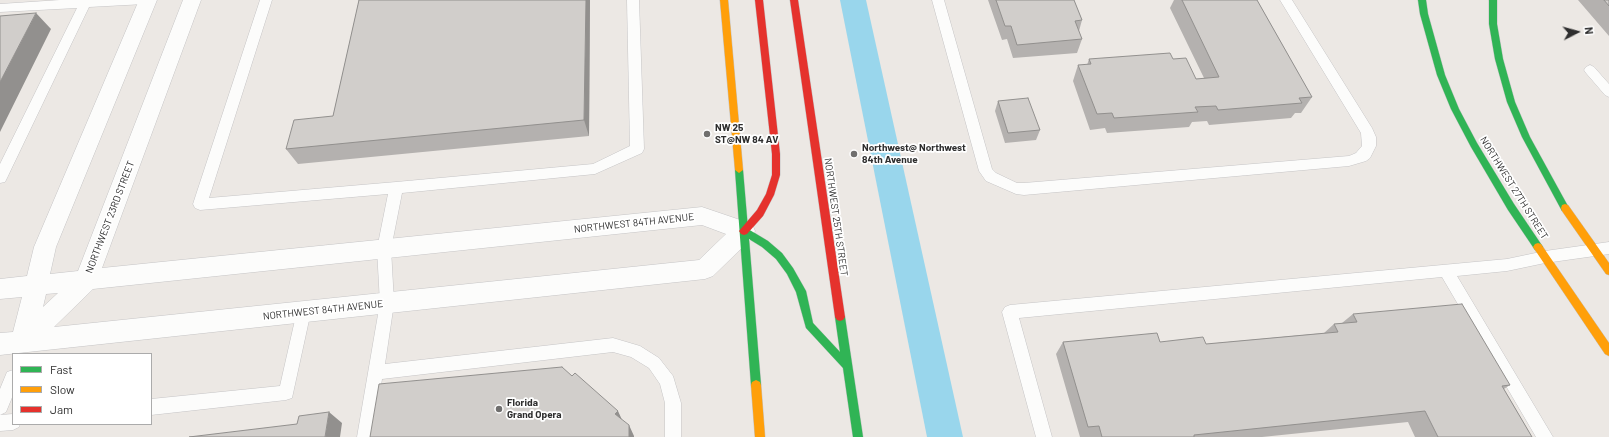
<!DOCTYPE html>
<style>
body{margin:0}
#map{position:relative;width:1609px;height:437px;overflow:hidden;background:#ece8e4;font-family:Barlow,sans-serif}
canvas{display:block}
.legend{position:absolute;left:12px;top:353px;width:140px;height:72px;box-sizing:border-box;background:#fff;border:1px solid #ababab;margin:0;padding:5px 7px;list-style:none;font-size:12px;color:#2e2e2e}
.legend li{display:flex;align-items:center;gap:8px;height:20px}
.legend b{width:20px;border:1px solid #ababab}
.north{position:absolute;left:1557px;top:12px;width:40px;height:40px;-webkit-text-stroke:3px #fff;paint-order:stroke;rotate:84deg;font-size:11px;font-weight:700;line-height:16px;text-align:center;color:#2e2e2e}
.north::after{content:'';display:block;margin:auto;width:14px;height:18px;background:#2e2e2e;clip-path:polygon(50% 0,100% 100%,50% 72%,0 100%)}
</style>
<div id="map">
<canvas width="1609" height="437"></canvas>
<ul class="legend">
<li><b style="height:5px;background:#30b455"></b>Fast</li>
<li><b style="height:5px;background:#ff9f0a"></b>Slow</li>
<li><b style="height:5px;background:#e5322d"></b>Jam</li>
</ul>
<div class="north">N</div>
</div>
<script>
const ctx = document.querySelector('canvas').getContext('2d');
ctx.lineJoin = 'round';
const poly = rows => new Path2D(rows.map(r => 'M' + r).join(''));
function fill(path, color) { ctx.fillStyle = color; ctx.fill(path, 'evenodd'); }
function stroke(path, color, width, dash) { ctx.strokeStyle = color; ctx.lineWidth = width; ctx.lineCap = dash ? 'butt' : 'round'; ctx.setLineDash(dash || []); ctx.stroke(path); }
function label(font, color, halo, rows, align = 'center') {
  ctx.font = font + ' Barlow,sans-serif'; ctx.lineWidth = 3.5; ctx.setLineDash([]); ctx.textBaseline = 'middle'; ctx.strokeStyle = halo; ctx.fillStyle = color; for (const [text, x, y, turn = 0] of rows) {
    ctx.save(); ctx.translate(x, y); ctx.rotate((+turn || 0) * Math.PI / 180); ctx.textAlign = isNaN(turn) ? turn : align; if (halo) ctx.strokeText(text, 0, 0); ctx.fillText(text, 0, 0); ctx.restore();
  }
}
fill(poly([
 [840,0,866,0,963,437,927,437,840,0]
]), '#99d6ec');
const lane = poly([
 [60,0,151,0,149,3,145,4,89,7,7,178,5,182,0,183,0,164,77,8,0,12,0,4,60,0],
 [260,0,272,0,209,198,396,182,593,164,630,146,627,0,639,0,644,149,642,153,595,174,402,193,391,249,394,303,385,364,613,338,640,346,659,358,673,376,681,403,681,437,665,437,665,403,660,384,649,368,631,357,613,352,382,379,373,437,357,437,380,303,377,249,388,194,200,210,195,208,193,204,260,0],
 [932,0,944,0,992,169,996,173,1017,183,1024,183,1349,156,1356,153,1362,146,1361,133,1280,0,1292,0,1372,128,1376,137,1376,146,1370,158,1366,161,1349,166,1024,195,1016,194,986,181,979,171,932,0],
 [1590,65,1594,67,1609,84,1609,97,1605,95,1586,73,1584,70,1586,67,1590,65],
 [1609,242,1609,254,1545,263,1507,271,1457,276,1553,437,1536,437,1442,277,1019,318,1052,437,1036,437,1002,312,1005,307,1010,305,1507,259,1545,251,1609,242],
 [304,304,309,306,311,311,292,398,286,400,151,415,151,399,280,386,297,311,299,306,304,304],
 [13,370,13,395,6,412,0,415,0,389,7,372,13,370],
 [13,414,13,424,20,424,19,427,13,430,0,431,0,415,13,414]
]);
const street = poly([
 [139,0,157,0,56,247,50,274,78,271,183,0,201,0,102,268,702,207,752,224,755,231,752,238,713,276,705,279,0,355,0,333,13,332,22,297,0,299,0,279,27,276,34,247,139,0],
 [702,225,726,234,699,260,54,327,93,289,702,225],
 [58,293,43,307,46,294,58,293]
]);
const fast = poly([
 [1418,0,1426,0,1428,14,1445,75,1459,109,1477,143,1514,204,1541,244,1543,247,1541,250,1538,251,1535,250,1508,210,1471,147,1451,109,1437,75,1420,14,1418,0],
 [1489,0,1497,0,1497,24,1503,59,1515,102,1530,137,1569,208,1568,211,1562,211,1522,137,1507,102,1495,59,1489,24,1489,0],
 [739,167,743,170,748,229,768,241,782,253,793,268,806,291,813,323,840,352,835,317,837,314,840,313,843,314,845,317,863,437,853,437,843,368,806,328,796,292,787,274,776,259,762,247,749,239,761,385,760,388,756,390,752,388,751,385,735,170,739,167]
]);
const slow = poly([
 [720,0,728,0,743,170,739,173,735,170,720,0],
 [1565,204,1568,205,1609,263,1609,275,1606,274,1562,211,1561,208,1562,205,1565,204],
 [1538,243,1541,244,1609,343,1609,356,1605,354,1535,250,1533,247,1535,244,1538,243],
 [756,380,760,382,761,385,765,437,755,437,751,385,752,382,756,380]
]);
const jam = poly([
 [755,0,763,0,780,154,780,175,774,195,763,216,747,234,744,235,741,234,739,231,757,210,766,194,772,175,772,154,755,0],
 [790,0,798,0,845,317,843,320,840,321,837,320,835,317,790,0]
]);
stroke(lane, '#c5c4c5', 1);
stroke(street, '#c5c4c5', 1);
stroke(fast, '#c5c4c5', 1);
stroke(slow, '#c5c4c5', 1);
stroke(jam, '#c5c4c5', 1);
fill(lane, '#fcfcfb');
fill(street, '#fcfcfb');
fill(fast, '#30b455');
fill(slow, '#ff9f0a');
fill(jam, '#e5322d');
fill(poly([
 [359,0,590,0,589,136,298,164,286,149,333,116],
 [988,0,1074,0,1082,20,1079,31,1082,39,1077,53,1013,58,1007,39,1002,40],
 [1174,0,1257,0,1312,97,1301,113,1295,113,1291,118,1209,125,1207,121,1192,122,1189,127,1107,133,1105,128,1090,130,1073,81,1078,65,1087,65,1089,59,1173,59,1196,79,1204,78,1170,8],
 [1578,0,1609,0,1609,36],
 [998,101,1040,130,1036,140,1005,143,995,111],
 [1353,314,1510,385,1504,389,1532,437,1415,437,1408,422,1262,437,1080,437,1056,354,1063,342,1160,342,1206,344,1324,333,1334,324,1342,323]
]), '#b4b1af');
fill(poly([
 [586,0,590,0,589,136,584,120],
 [36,13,51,29,0,132,0,82],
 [618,411,623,422,615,414],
 [329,412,342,423,340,437,325,437],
 [629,425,634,436,634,437,629,437]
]), '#92908e');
const building = poly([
 [359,0,586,0,584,120,286,149,294,120,333,116,359,0],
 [996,0,1074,0,1082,20,1075,21,1082,39,1017,45,1011,26,1005,26,996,0],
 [1182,0,1257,0,1312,97,1299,98,1302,103,1218,110,1216,106,1195,107,1198,112,1114,118,1112,113,1097,114,1078,65,1091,64,1089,59,1170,53,1173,59,1186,58,1196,79,1219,77,1182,0],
 [1604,0,1609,0,1609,6,1604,0],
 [36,13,0,82,0,16,36,13],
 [1028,98,1040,130,1008,133,998,101,1028,98],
 [1462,304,1510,385,1502,386,1532,437,1438,437,1425,411,1194,435,1194,437,1102,437,1099,426,1088,427,1063,342,1157,333,1160,342,1203,337,1206,344,1338,332,1334,324,1357,322,1353,314,1462,304],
 [562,367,572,376,575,373,618,411,615,414,629,425,629,437,370,437,379,384,562,367],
 [329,412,325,437,189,437,297,424,299,416,329,412]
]);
fill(building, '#d1cecb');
stroke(building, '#92908e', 1);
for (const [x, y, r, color] of [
 [707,134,4,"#706f6e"],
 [854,154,4,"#706f6e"],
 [499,409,4,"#706f6e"]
]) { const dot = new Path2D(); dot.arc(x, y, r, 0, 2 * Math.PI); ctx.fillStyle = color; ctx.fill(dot); stroke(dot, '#fff', 1.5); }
label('bold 10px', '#2e2e2e', '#fff', [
 ["NW 25",715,128],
 ["ST@NW 84 AV",715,140],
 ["Northwest@ Northwest",862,148],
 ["84th Avenue",862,160],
 ["Florida",507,403],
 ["Grand Opera",507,415]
], 'left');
label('10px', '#2e2e2e', '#fff', [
 ["NORTHWEST 27TH STREET",1514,188,58],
 ["NORTHWEST 23RD STREET",110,217,-69],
 ["NORTHWEST 25TH STREET",836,217,82],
 ["NORTHWEST 84TH AVENUE",634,223,-6],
 ["NORTHWEST 84TH AVENUE",323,310,-6]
]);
</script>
